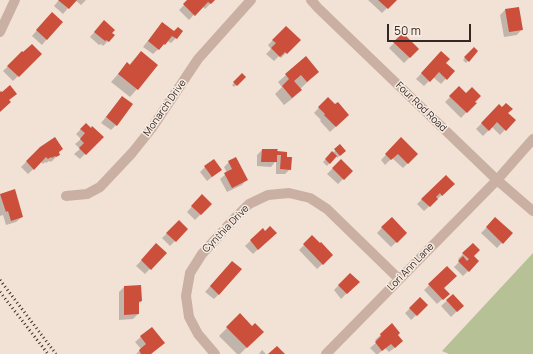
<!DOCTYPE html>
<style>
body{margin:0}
#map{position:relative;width:533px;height:354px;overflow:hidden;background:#f2e2d6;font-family:Manrope,sans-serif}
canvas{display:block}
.scale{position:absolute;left:387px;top:24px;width:84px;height:18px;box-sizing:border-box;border:2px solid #342825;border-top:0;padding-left:5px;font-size:12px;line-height:14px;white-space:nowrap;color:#342825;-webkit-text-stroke:3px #f9ede3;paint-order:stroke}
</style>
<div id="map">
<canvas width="533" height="354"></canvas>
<div class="scale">50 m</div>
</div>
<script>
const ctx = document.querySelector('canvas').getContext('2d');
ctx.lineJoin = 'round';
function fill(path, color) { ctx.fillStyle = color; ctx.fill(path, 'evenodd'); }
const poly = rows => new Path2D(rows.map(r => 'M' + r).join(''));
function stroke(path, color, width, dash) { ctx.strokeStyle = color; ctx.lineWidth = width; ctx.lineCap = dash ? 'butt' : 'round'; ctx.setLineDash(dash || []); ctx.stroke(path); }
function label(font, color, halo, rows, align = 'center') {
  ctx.font = font + ' Manrope,sans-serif'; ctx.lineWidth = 3; ctx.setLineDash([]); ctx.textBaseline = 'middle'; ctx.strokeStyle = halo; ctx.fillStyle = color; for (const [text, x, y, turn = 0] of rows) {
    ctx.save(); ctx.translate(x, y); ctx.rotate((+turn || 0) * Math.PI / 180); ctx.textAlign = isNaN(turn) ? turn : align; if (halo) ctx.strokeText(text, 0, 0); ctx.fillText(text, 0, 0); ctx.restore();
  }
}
fill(poly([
 [533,253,533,354,449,354,442,351]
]), '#b7c196');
fill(poly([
 [59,0,86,0,81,5,75,0,63,14,54,6],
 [189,0,214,0,205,9,202,6,189,20,179,10],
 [368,0,395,0,382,13],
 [505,10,522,29,517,35,504,37,500,15],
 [47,18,47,39,42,45,32,36],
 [162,24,176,38,171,43,167,41,153,54,143,47,157,29],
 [99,27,111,33,108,41,103,46,101,44,99,45,90,37],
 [286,27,299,40,281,58,279,56,274,61,266,54,271,49,268,45],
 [403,34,418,49,404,63,389,48],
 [474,48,477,51,466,63,463,60],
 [141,52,137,89,130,97,111,82,127,64,129,65],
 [22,53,41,54,13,81,3,71],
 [441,53,445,63,453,71,441,84,433,77,424,86,416,79],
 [318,72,300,89,301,90,293,98,284,105,275,94,282,87,278,82,286,75],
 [242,75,245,77,234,87,232,85],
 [459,88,475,103,461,118,445,102],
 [122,97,116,125,111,130,101,123],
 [328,98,335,106,348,115,330,132,320,121,321,120,314,113],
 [499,106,514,120,500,135,492,127,483,136,476,129],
 [86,124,102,137,80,159,74,154,80,149,75,144,81,139,76,134],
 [401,139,417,154,403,168,392,158,385,165,381,160],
 [340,146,345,151,337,158,336,156,327,166,323,162],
 [41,147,58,153,59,154,51,162,49,161,46,163,45,162,43,164,41,162,28,174,21,167],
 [262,150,276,152,286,158,290,169,285,174,276,174,276,161,271,167,257,166,257,155],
 [341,160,351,171,338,184,327,174],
 [229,162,247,179,242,185,227,192,220,179,227,173,224,167],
 [205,167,221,170,207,181,200,172],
 [446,176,454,184,424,211,417,204],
 [1,194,22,217,16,222,6,225,3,215,0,216,0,195],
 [202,195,211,204,195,220,187,212],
 [391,218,406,233,391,247,377,233],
 [495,219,511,233,497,248,481,233],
 [179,222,187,229,170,246,162,238],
 [263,229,270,238,253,254,245,246],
 [312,237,332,255,317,269,299,250],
 [473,244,472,256,478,261,463,276,454,267,460,261,458,259],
 [156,245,165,253,145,274,136,266],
 [227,267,219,294,214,299,205,292],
 [447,268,443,288,448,294,437,304,424,290],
 [350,274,358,282,341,299,334,290],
 [124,287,141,301,138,304,138,314,133,319,119,320,119,292],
 [453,295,462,306,451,317,441,306],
 [420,299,427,305,411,320,405,313],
 [240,315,252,327,262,332,240,354,237,354,219,336],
 [392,325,397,335,397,346,389,352,385,348,378,354,376,354,370,348,377,342,375,340],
 [151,328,151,354,136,354,141,349,135,342],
 [262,350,266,354,259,354]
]), '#0003');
fill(poly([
 [58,0,77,0,69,9],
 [187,0,215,0,211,4,208,2,195,16,183,4],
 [378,0,397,0,388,9],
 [519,7,523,30,509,32,505,9],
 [52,12,63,22,47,40,36,30],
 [104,20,115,30,112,33,115,35,109,42,106,40,105,41,94,32],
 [162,22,174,31,178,27,183,31,177,39,172,36,165,45,164,44,159,50,148,41],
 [286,26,301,40,287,54,285,52,280,57,271,48,276,43,272,40],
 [403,33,419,49,410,58,393,42],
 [32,44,42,54,19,77,7,66,22,51,23,52],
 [474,47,478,51,469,62,464,57],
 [141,51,158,65,138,90,118,74,127,62,130,65],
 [441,51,450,59,446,63,455,71,447,80,439,72,430,82,421,73],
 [306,56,319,72,307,82,301,75,294,81,302,90,292,98,282,86,289,79,285,74],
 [242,73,246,77,237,86,233,82],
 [10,85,17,94,9,100,11,102,0,112,0,92,1,91,2,92],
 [459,86,466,93,472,87,481,96,475,102,477,103,467,113,449,96],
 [122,96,133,104,117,126,106,117],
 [328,97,335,104,338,102,349,115,336,127,324,115,325,114,318,107],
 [506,103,513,109,508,113,516,120,506,131,497,122,489,131,481,123,499,104,502,107],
 [86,123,91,128,92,126,104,137,86,155,79,148,84,143,80,139,85,133,80,129],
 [55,137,63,149,59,152,60,155,56,157,55,156,52,158,51,157,48,159,46,157,34,170,26,161,40,147],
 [401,137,418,154,408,164,398,154,391,160,385,154],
 [340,144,346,151,340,156,334,149],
 [262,149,278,149,277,151,287,152,287,157,292,157,291,170,280,169,281,155,277,155,277,162,261,162],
 [332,151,337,156,330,164,325,159],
 [236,157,248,180,232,188,224,173,232,169,228,161],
 [214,159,222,170,212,177,204,166],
 [341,159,353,171,344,180,332,168],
 [446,175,455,184,442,196,440,193,436,197,438,199,430,207,421,199],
 [15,189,23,217,11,221,8,211,6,212,0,194],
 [202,194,212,204,201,215,191,206],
 [392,217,407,233,397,243,381,227],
 [495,217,513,233,503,244,486,227],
 [179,220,188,229,176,242,166,233],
 [270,226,277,233,258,250,250,240,263,228,265,231],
 [312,235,320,243,321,242,333,255,323,265,303,244],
 [156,243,167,253,151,270,141,260],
 [473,243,480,250,474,256,479,261,469,272,458,261,463,256,467,261,469,259,462,253],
 [232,261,242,269,219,295,210,286],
 [447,266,457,276,444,288,450,294,443,300,428,284],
 [350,273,360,282,347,294,338,285],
 [141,285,142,301,139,302,139,314,124,315,124,286],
 [453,294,464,306,457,312,446,300],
 [420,297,428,305,417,316,409,308],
 [240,313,252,326,255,323,264,332,247,348,226,327],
 [392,323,400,333,398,335,403,341,395,348,391,344,382,351,375,342,381,336,380,334],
 [152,327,165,343,151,354,141,354,139,350,146,344,140,336],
 [277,346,285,354,268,354]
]), '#cb4f3b');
stroke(poly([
 [311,0,318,8,497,180,533,211],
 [0,32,15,0],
 [66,196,87,194,100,187,132,153,152,128,198,59,251,0],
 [215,354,198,334,189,317,186,296,190,273,202,254,236,217,249,204,268,195,289,193,310,198,327,209,399,279],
 [326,354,497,180,533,139]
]), '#cab0a2', 10);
stroke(poly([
 [0,280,56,354],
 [0,292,48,354]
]), '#342825', 3, [1, 3]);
label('10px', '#342825', '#f9ede3', [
 ["Four Rod Road",421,107,44],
 ["Monarch Drive",165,108,-55],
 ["Cynthia Drive",226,229,-46],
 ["Lori Ann Lane",411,267,-46]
]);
</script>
